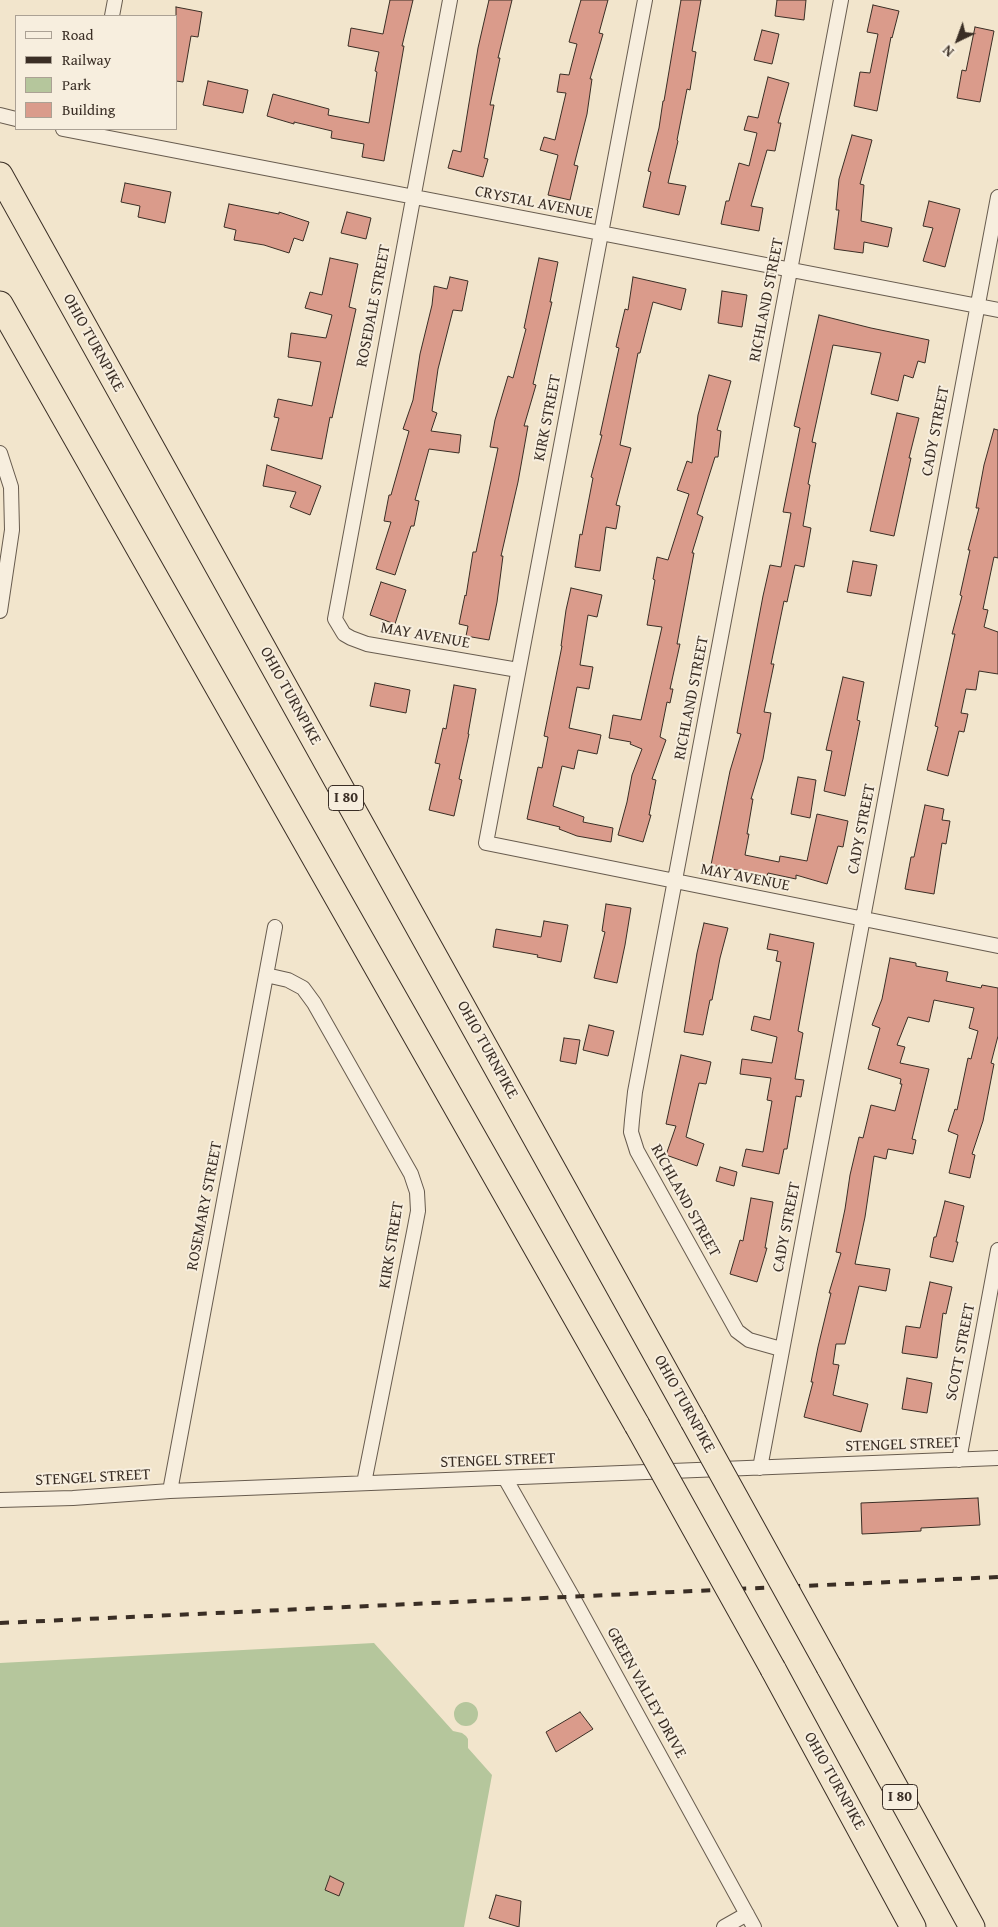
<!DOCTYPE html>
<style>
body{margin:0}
#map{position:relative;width:998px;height:1927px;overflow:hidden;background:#f2e5cc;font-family:"Gentium Book Plus",serif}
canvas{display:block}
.legend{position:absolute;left:15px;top:15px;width:162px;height:115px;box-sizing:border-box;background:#f7eede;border:1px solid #aba194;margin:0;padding:6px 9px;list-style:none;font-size:15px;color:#3a2e25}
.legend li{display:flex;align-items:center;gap:10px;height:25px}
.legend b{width:25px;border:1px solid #aba194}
.north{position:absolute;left:933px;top:15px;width:50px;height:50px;-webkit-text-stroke:4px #f7eede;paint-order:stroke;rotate:222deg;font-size:14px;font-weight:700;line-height:20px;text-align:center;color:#3a2e25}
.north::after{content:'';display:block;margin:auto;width:18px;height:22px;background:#3a2e25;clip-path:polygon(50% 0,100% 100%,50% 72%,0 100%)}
</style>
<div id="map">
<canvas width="998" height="1927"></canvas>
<ul class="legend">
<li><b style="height:6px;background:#f7eede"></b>Road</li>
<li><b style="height:6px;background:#3a2e25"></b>Railway</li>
<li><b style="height:14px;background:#b5c69c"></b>Park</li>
<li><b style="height:14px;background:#da9b8b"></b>Building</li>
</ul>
<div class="north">N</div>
</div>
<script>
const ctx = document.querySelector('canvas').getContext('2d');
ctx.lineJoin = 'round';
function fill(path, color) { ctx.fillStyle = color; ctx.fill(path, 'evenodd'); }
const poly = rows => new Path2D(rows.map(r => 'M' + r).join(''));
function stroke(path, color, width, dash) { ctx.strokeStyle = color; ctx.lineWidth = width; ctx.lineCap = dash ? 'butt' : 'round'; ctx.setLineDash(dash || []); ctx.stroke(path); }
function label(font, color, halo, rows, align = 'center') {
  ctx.font = font + ' "Gentium Book Plus",serif'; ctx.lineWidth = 4; ctx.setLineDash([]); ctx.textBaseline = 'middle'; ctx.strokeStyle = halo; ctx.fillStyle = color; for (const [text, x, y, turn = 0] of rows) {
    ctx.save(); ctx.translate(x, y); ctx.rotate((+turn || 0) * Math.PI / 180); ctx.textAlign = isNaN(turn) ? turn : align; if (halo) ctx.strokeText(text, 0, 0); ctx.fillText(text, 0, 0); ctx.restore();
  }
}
fill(poly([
 [374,1643,453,1731,462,1733,466,1736,468,1739,468,1748,492,1775,464,1927,0,1927,0,1663],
 '454 1714a12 12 0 1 1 24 0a12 12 0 1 1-24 0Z'
]), '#b5c69c');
const building = poly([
 [390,0,413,0,402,46,404,46,384,161,362,157,364,144,331,138,332,131,294,122,294,124,267,116,273,94,329,109,328,115,369,123,377,72,375,71,379,52,348,46,351,28,383,34,390,0],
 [489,0,512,0,498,58,500,58,490,105,494,105,484,158,488,159,483,177,448,168,453,150,461,152,478,48,489,0],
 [581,0,608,0,599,33,603,34,590,79,592,79,587,114,574,165,578,166,570,200,548,195,558,155,540,150,544,137,555,140,566,93,557,92,560,74,569,75,577,44,569,42,581,0],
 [681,0,701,0,692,51,696,52,690,90,687,89,677,140,678,141,668,183,686,186,679,215,643,207,651,172,648,171,659,128,663,101,664,101,681,0],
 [777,0,806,0,804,20,775,16,777,0],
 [873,5,899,11,892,38,891,37,877,111,854,106,860,72,870,73,878,34,867,32,873,5],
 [176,7,202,12,198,37,191,36,183,82,176,81,176,7],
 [975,27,994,31,980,102,957,98,962,70,966,71,975,27],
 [762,30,779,34,772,64,754,60,762,30],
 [768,77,789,83,778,123,781,123,775,151,767,150,751,206,763,208,759,231,721,224,726,201,729,201,739,163,749,166,757,133,744,130,748,116,758,118,768,77],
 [208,81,248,90,243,113,203,105,208,81],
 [852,135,872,140,860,184,864,185,861,221,892,228,888,247,864,242,863,253,834,249,839,210,836,210,839,179,852,135],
 [125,183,171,192,165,223,138,217,140,206,121,202,125,183],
 [929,201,960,209,945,267,923,261,933,228,923,226,929,201],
 [229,204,279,214,279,212,309,222,303,241,294,238,289,253,264,245,234,240,236,230,224,227,229,204],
 [347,212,371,218,366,239,341,233,347,212],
 [330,258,358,264,349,307,356,309,332,418,330,417,322,459,271,450,279,418,274,417,278,399,312,406,321,362,288,357,291,333,326,338,332,315,305,308,310,292,322,295,330,258],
 [539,258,558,262,550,302,552,302,533,384,536,385,524,426,528,426,518,482,501,556,503,556,497,602,489,640,466,636,468,626,459,624,465,595,466,596,473,552,476,552,498,448,490,447,495,420,508,376,513,378,526,329,524,328,539,258],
 [450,277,468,281,462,311,453,310,438,369,432,411,437,413,431,431,461,435,459,453,429,449,415,500,419,501,414,526,411,526,395,575,376,569,391,522,384,521,389,495,391,495,409,431,403,429,413,400,420,354,432,305,434,286,447,289,450,277],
 [633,277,686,289,681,310,653,302,640,353,638,353,620,445,631,448,616,505,620,506,616,529,606,527,600,571,575,567,580,534,582,535,593,478,591,477,602,435,600,435,619,348,616,347,625,309,628,310,633,277],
 [722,291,747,295,742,327,718,323,722,291],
 [819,315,871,328,929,340,925,363,918,361,913,378,904,375,898,401,871,394,881,353,833,345,812,442,816,443,808,484,810,485,803,526,811,528,804,567,795,565,787,602,784,601,771,664,774,664,764,712,771,713,763,759,751,799,753,799,747,834,749,834,745,855,779,862,780,856,807,861,817,814,848,821,843,847,838,846,827,884,796,875,796,879,768,873,767,876,711,865,730,771,741,734,737,733,763,596,770,565,781,567,791,513,783,512,800,428,794,426,819,315],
 [709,375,731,381,717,430,721,431,718,457,715,457,697,514,703,517,692,553,694,553,677,644,680,644,670,689,673,689,670,703,667,702,660,737,666,740,652,779,656,780,649,815,651,815,643,842,618,835,627,802,632,775,642,749,630,744,631,742,609,738,613,715,641,720,662,627,647,625,655,580,653,579,657,557,668,560,689,494,677,490,687,461,692,463,698,415,709,375],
 [897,413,919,418,909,458,911,458,894,536,870,531,897,413],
 [994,429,998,430,998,558,994,557,983,609,988,610,984,627,998,632,998,674,979,671,976,690,966,689,961,713,968,714,964,732,959,731,948,776,927,770,938,727,935,726,955,634,952,634,962,596,960,595,970,550,968,550,979,508,976,508,984,465,994,429],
 [267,465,321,486,310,515,290,507,296,492,263,486,267,465],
 [853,561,877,565,871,596,847,592,853,561],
 [381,582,406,590,395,624,370,615,381,582],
 [571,588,602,595,597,617,588,615,580,665,593,667,589,689,577,687,569,728,601,735,597,754,578,750,574,769,562,766,553,806,584,817,583,822,613,828,611,842,577,836,559,829,560,827,527,819,538,767,542,768,548,737,544,736,562,646,561,646,566,610,571,588],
 [843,677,864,682,857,720,860,721,845,796,824,791,832,751,826,750,843,677],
 [375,683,410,690,406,713,370,706,375,683],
 [454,685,476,689,468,734,469,734,459,779,462,780,454,816,429,810,440,764,435,763,443,728,446,729,454,685],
 [798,777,816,780,810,818,791,814,798,777],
 [925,805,944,809,942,820,950,821,946,844,942,843,934,894,905,889,911,857,914,857,925,805],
 [606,904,631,908,625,945,617,983,594,978,605,932,602,931,606,904],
 [544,921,568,925,561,962,537,957,538,955,493,947,496,929,541,937,544,921],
 [704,923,728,928,720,958,712,1000,710,1000,703,1035,684,1032,697,953,704,923],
 [770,934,814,943,798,1031,803,1033,795,1079,804,1080,801,1097,796,1096,787,1149,784,1149,779,1174,742,1166,746,1149,763,1152,772,1101,767,1100,771,1078,740,1074,742,1059,772,1063,777,1037,751,1030,754,1016,770,1020,781,962,776,961,778,951,767,949,770,934],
 [890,958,916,963,916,966,948,972,946,981,981,988,982,985,998,988,998,1036,991,1063,994,1064,983,1121,972,1154,975,1155,970,1178,949,1173,958,1135,948,1131,955,1109,957,1110,968,1058,971,1059,978,1031,969,1028,974,1008,934,1000,929,1022,908,1017,897,1045,905,1047,900,1063,929,1069,912,1139,916,1140,913,1154,888,1149,886,1159,874,1156,865,1217,855,1264,890,1269,886,1291,859,1286,845,1344,836,1344,833,1364,839,1365,833,1395,868,1404,861,1432,804,1417,813,1382,811,1382,818,1347,831,1293,829,1293,841,1253,836,1252,845,1209,850,1175,859,1137,863,1138,871,1105,895,1111,902,1084,900,1084,901,1079,868,1069,880,1028,872,1025,882,999,890,958],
 [589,1025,614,1031,608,1056,583,1050,589,1025],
 [564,1038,580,1040,576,1064,560,1061,564,1038],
 [681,1055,711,1062,706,1084,699,1083,686,1137,704,1144,697,1166,666,1155,676,1126,666,1124,681,1055],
 [720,1167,737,1172,734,1186,716,1181,720,1167],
 [751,1198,773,1202,765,1248,767,1248,757,1282,730,1274,740,1240,743,1241,751,1198],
 [945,1201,964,1206,956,1242,958,1242,953,1262,930,1257,934,1237,936,1237,945,1201],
 [930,1282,952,1287,946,1314,943,1313,937,1358,902,1353,906,1326,920,1328,930,1282],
 [907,1378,932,1383,927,1413,902,1409,907,1378],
 [978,1498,980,1525,921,1528,921,1531,862,1534,861,1503,978,1498],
 [580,1712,593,1729,556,1752,546,1732,580,1712],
 [330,1876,344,1883,339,1896,325,1890,330,1876],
 [496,1895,521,1901,519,1927,489,1918,496,1895]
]);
fill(building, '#da9b8b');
stroke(building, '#3a2e25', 1);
const minor = poly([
 [450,0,335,619,344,634,351,638,367,644,518,670],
 [645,0,486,843,998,946],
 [112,16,115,0],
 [0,115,16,119],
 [63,129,998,310],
 [0,453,11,487,12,530,0,611],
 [266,975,288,980,303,988,314,1003,411,1174,417,1192,418,1211,414,1232,364,1483],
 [781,1349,749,1340,737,1331,637,1151,631,1132,632,1120,635,1092,841,0],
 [959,1460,998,1250],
 [760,1468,998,197],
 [505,1478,572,1596,754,1927],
 [170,1491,275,927],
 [0,1500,73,1498,170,1491,998,1458],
 [724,1927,747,1914]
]);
const motorway = poly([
 [0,175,693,1421],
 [0,304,637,1425],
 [829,1667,972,1927],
 [773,1669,913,1927]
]);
stroke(minor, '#685c4f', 16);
stroke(motorway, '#3a2e25', 27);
stroke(minor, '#f7eede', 14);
stroke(motorway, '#f2e5cc', 25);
stroke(poly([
 [0,1623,998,1577]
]), '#3a2e25', 4, [9, 9]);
const motorwayBridge = poly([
 [693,1421,829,1667],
 [637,1425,773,1669]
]);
stroke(motorwayBridge, '#3a2e25', 27, []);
stroke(motorwayBridge, '#f2e5cc', 25);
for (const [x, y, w] of [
 [346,798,35],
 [900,1797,35]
]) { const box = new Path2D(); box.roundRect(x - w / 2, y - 12.5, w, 25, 4); ctx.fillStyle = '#f7eede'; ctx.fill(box); stroke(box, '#3a2e25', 1); }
label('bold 15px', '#3a2e25', null, [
 ["I 80",346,798],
 ["I 80",900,1797]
]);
label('16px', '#3a2e25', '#f7eede', [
 ["CRYSTAL AVENUE",534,203,11],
 ["RICHLAND STREET",767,300,-79],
 ["ROSEDALE STREET",374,306,-79],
 ["OHIO TURNPIKE",93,343,61],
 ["KIRK STREET",548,418,-79],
 ["CADY STREET",936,431,-79],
 ["MAY AVENUE",425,636,10],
 ["OHIO TURNPIKE",290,696,61],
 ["RICHLAND STREET",692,698,-79],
 ["CADY STREET",862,829,-79],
 ["MAY AVENUE",745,878,11],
 ["OHIO TURNPIKE",487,1050,61],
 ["RICHLAND STREET",685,1201,61],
 ["ROSEMARY STREET",205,1206,-79],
 ["CADY STREET",787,1227,-79],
 ["KIRK STREET",392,1245,-81],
 ["SCOTT STREET",961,1352,-79],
 ["OHIO TURNPIKE",684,1404,61],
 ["STENGEL STREET",903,1445,-2],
 ["STENGEL STREET",498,1461,-2],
 ["STENGEL STREET",93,1478,-3],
 ["GREEN VALLEY DRIVE",646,1693,61],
 ["OHIO TURNPIKE",834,1781,61]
]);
</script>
